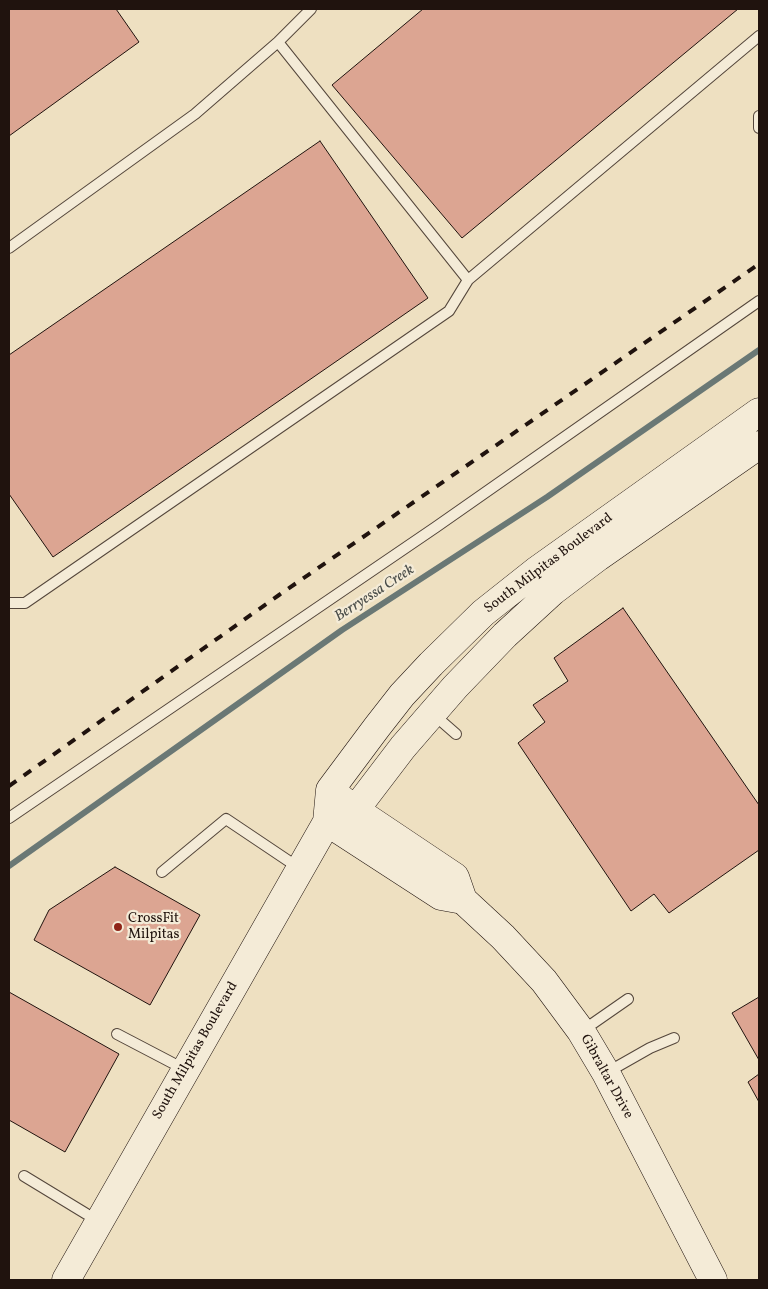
<!DOCTYPE html>
<style>
body{margin:0}
#map{position:relative;width:768px;height:1289px;overflow:hidden;background:#eee0c1;font-family:Vollkorn,serif}
canvas{display:block}
.frame{position:absolute;inset:0;border:10px solid #20130e;pointer-events:none}
</style>
<div id="map">
<canvas width="768" height="1289"></canvas>
<div class="frame"></div>
</div>
<script>
const ctx = document.querySelector('canvas').getContext('2d');
ctx.lineJoin = 'round';
const poly = rows => new Path2D(rows.map(r => 'M' + r).join(''));
function stroke(path, color, width, dash) { ctx.strokeStyle = color; ctx.lineWidth = width; ctx.lineCap = dash ? 'butt' : 'round'; ctx.setLineDash(dash || []); ctx.stroke(path); }
function fill(path, color) { ctx.fillStyle = color; ctx.fill(path, 'evenodd'); }
function label(font, color, halo, rows, align = 'center') {
  ctx.font = font + ' Vollkorn,serif'; ctx.lineWidth = 4.5; ctx.setLineDash([]); ctx.textBaseline = 'middle'; ctx.strokeStyle = halo; ctx.fillStyle = color; for (const [text, x, y, turn = 0] of rows) {
    ctx.save(); ctx.translate(x, y); ctx.rotate((+turn || 0) * Math.PI / 180); ctx.textAlign = isNaN(turn) ? turn : align; if (halo) ctx.strokeText(text, 0, 0); ctx.fillText(text, 0, 0); ctx.restore();
  }
}
stroke(poly([
 [9,866,342,630,547,497,759,350]
]), '#6a7875', 6);
const building = poly([
 [9,9,116,9,139,42,9,136,9,9],
 [423,9,738,9,462,238,332,85,423,9],
 [320,141,428,298,53,557,9,494,9,355,320,141],
 [623,608,759,805,759,850,669,913,654,894,631,911,518,743,545,722,533,705,568,681,554,658,623,608],
 [115,867,200,915,150,1005,34,940,49,910,115,867],
 [9,992,119,1054,65,1152,9,1120,9,992],
 [759,997,759,1060,732,1013,759,997],
 [759,1074,759,1102,748,1082,759,1074]
]);
fill(building, '#dca592');
stroke(building, '#20130e', 1);
const lane = poly([
 [278,42,468,280],
 [759,116,759,128],
 [9,248,195,114,278,42,311,9],
 [9,603,25,603,449,311,468,280,759,36],
 [432,713,456,734],
 [9,818,436,527,759,301],
 [162,872,226,819,299,868],
 [582,1031,628,999],
 [117,1034,184,1069],
 [606,1073,650,1048,674,1038],
 [24,1176,98,1221]
]);
const secondary = poly([
 [330,790,355,810,455,877,463,900,503,937,544,981,581,1031,606,1073,713,1280],
 [339,816,355,810,403,747,455,687,505,635,553,591,598,557,759,445],
 [327,822,441,896,463,900],
 [66,1280,327,822,330,790,377,727,402,695,431,664,483,613,536,571,759,412]
]);
stroke(lane, '#54463b', 12);
stroke(secondary, '#20130e', 29);
stroke(lane, '#f4ebd7', 10);
stroke(secondary, '#f4ebd7', 28);
stroke(poly([
 [9,786,279,595,759,264]
]), '#20130e', 4, [9, 9]);
for (const [x, y, r, color] of [
 [118,927,5,"#8f2418"]
]) { const dot = new Path2D(); dot.arc(x, y, r, 0, 2 * Math.PI); ctx.fillStyle = color; ctx.fill(dot); stroke(dot, '#f4ebd7', 2); }
label('14px', '#20130e', '#f4ebd7', [
 ["South Milpitas Boulevard",549,564,-37],
 ["South Milpitas Boulevard",196,1051,-60],
 ["Gibraltar Drive",606,1077,61]
]);
label('14px', '#20130e', '#f4ebd7', [
 ["CrossFit",128,919],
 ["Milpitas",128,935]
], 'left');
label('italic 15px', '#4b4e4a', '#f4ebd7', [
 ["Berryessa Creek",375,594,-33]
]);
</script>
